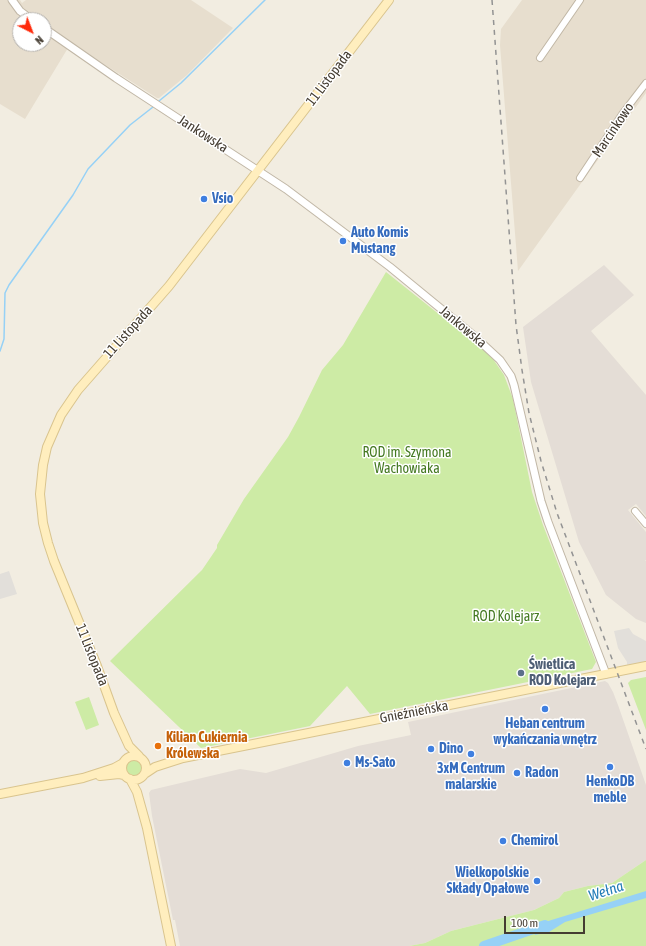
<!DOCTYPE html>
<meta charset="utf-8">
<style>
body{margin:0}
#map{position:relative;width:646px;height:946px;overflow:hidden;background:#f2ede1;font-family:"Asap Condensed",sans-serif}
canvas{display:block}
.north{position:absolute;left:12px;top:12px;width:40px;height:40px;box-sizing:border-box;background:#fff;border:1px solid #b4b1ad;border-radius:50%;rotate:138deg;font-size:11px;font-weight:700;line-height:16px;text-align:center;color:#443c31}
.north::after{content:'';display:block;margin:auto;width:14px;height:18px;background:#ff2a0b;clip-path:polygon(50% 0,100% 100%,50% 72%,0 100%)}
.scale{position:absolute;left:504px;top:916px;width:81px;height:18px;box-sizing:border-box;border:2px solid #443c31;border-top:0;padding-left:5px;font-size:12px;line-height:14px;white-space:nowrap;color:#443c31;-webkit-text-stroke:3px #fff;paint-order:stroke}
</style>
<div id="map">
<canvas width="646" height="946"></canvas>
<div class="north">N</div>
<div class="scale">100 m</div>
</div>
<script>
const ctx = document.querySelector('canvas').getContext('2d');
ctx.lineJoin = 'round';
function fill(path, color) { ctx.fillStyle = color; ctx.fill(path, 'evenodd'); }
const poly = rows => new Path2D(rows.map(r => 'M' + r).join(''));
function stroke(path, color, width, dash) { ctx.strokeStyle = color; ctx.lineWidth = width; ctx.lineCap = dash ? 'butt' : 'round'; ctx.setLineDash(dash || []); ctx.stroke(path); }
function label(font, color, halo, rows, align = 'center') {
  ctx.font = font + ' "Asap Condensed",sans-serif'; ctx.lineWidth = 3; ctx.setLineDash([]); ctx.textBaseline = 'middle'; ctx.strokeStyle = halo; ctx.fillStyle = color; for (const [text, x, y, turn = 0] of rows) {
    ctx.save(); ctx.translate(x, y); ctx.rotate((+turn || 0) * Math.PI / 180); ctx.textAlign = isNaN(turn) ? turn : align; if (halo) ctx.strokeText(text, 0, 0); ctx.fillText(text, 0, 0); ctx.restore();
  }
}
fill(poly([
 [0,0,20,0,22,3,26,0,191,0,233,28,187,75,159,98,157,98,71,43,25,119,0,104],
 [20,20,44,20,44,44,20,44],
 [522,0,646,0,646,93,518,271,500,45,501,29]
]), '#e7dece');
fill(poly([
 [604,265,634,295,591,331,646,395,646,516,636,504,628,510,646,532,646,560,645,561,646,561,646,623,636,619,606,595,579,542,531,382,523,327],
 [605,681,608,683,613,692,618,705,646,785,646,860,612,883,588,886,564,892,559,898,534,910,451,931,425,943,409,946,180,946,175,920,173,920,152,816,149,793,151,790,240,769,266,773,358,746,411,735,408,722]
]), '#e4ddd6');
fill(poly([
 [386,272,484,350,493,359,504,375,513,399,532,492,543,525,596,662,592,669,370,714,347,686,310,726,201,748,110,661,202,570,217,548,217,545,244,499,288,437,299,417,322,370,343,345],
 [646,677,646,730,628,683,631,680],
 [89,697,99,725,86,730,75,702],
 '125 768a9 9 0 1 1 18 0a9 9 0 1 1-18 0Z',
 [646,860,646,946,409,946,425,943,451,931,534,910,559,898,564,892,588,886,612,883]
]), '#cdeba5');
fill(poly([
 [9,571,17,594,0,599,0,574],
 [629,628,633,634,646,641,646,663,627,666,627,662,618,648,614,631]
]), '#e2dfda');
fill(poly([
 [646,891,646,898,565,922,549,932,535,935,532,927,545,922]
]), '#96d1f6');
stroke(poly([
 [159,101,181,83,265,0],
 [0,351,4,339,5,293,9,285,73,195,88,169,130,125,153,107]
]), '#96d1f6', 1.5);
stroke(poly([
 [484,946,545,925]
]), '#96d1f6', 10);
const minor = poly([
 [540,58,580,0],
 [580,178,623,113,646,83],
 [635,511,646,524]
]);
const tertiary = poly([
 [12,0,20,11,32,20],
 [44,28,116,78,286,189,390,267,473,335,500,360,511,376,514,385,541,501,548,522,606,674]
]);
const secondary = poly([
 '122 768a12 12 0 1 1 24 0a12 12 0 1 1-24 0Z',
 [139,756,129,746,114,713,97,666,54,561,48,543,43,523,40,494,43,465,47,447,61,415,78,390,169,286,389,0],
 [146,773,155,767,183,758,646,666],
 [100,776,119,774,124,775],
 [130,779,137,792,147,828,171,946],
 [0,794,83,778,114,768,123,763]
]);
stroke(minor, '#c1b7a6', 8);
stroke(tertiary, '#c1b7a6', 9);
stroke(secondary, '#d9c48e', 10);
stroke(minor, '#fff', 6);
stroke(tertiary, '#fff', 7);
stroke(secondary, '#ffeebe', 8);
stroke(poly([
 [492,0,516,325,522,370,529,413,541,461,557,513,646,749]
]), '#939393', 1.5, [5, 5]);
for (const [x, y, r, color] of [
 [204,199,4,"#3f7fe0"],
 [343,241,4,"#3f7fe0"],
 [521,673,4,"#5c6f8a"],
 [545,709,4,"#3f7fe0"],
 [158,746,4,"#e8710a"],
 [431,749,4,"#3f7fe0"],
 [471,754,4,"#3f7fe0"],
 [347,763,4,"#3f7fe0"],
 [610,767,4,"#3f7fe0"],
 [517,773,4,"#3f7fe0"],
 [503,841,4,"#3f7fe0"],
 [537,881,4,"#3f7fe0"]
]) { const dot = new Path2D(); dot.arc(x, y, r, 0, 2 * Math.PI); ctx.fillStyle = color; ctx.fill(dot); stroke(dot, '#fff', 1.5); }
label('14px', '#443c31', '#fff', [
 ["11 Listopada",329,78,-53],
 ["Marcinkowo",613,130,-56],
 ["Jankowska",203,134,33],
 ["Jankowska",463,327,40],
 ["11 Listopada",128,332,-48],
 ["11 Listopada",92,655,68],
 ["Gnieźnieńska",414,712,-11]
]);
label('bold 14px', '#366cbe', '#fff', [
 ["Vsio",212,199],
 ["Auto Komis",351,233],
 ["Mustang",351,249],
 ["Heban centrum",545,724,"center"],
 ["wykańczania wnętrz",545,740,"center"],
 ["Dino",439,749],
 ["Ms-Sato",355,763],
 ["3xM Centrum",471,769,"center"],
 ["malarskie",471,785,"center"],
 ["Radon",525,773],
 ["HenkoDB",610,782,"center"],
 ["meble",610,798,"center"],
 ["Chemirol",511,841],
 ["Wielkopolskie",529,873,"right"],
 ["Składy Opałowe",529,889,"right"]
], 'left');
label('14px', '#447921', '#fff', [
 ["ROD im. Szymona",407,453],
 ["Wachowiaka",407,469],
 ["ROD Kolejarz",506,617]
]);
label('bold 14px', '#4e5e75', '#fff', [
 ["Świetlica",529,665],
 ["ROD Kolejarz",529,681]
], 'left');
label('bold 14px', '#c56008', '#fff', [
 ["Kilian Cukiernia",166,738],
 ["Królewska",166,754]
], 'left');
label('italic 15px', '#237cb7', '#fff', [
 ["Wełna",606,891,-18]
]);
</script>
